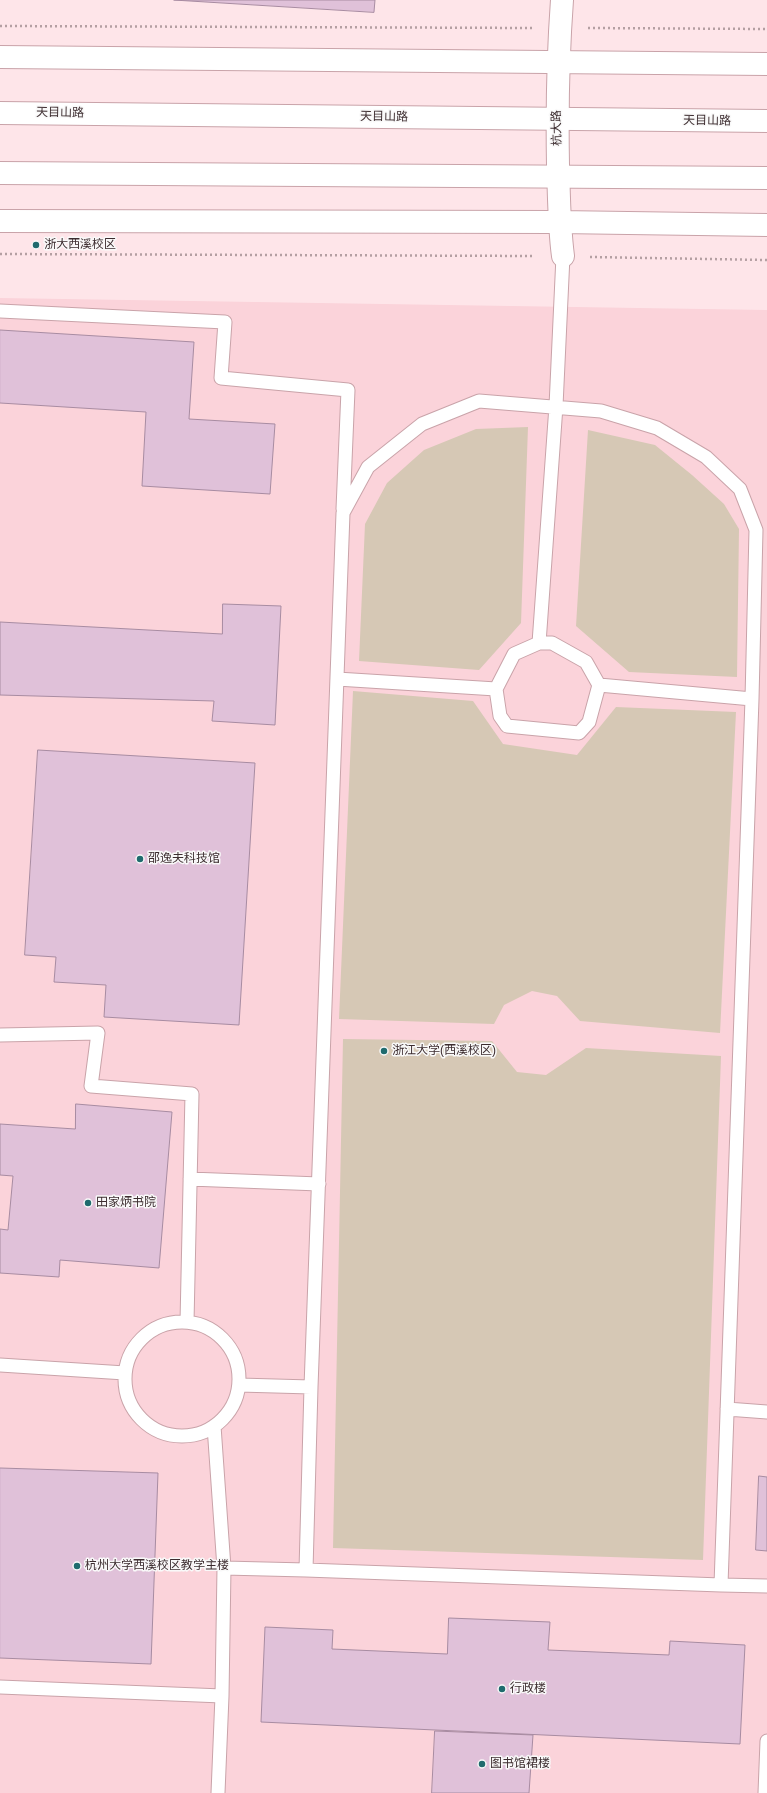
<!DOCTYPE html>
<html>
<head>
<meta charset="utf-8">
<style>
  body { margin:0 }
  canvas { display:block; background:#fee5e9 }
</style>
</head>
<body>
<canvas width="767" height="1793"></canvas>
<script>
const ctx = document.querySelector('canvas').getContext('2d');
ctx.lineJoin = 'round';
function fillPath(path, color) { ctx.fillStyle = color; ctx.fill(path, 'evenodd'); }
function trace(path, color, width, dash) { ctx.strokeStyle = color; ctx.lineWidth = width; ctx.lineCap = dash ? 'butt' : 'round'; ctx.setLineDash(dash || []); ctx.stroke(path); }
function label(font, color, halo, rows, align = 'center') {
  ctx.font = font + ' Arial,"Noto Sans SC",sans-serif'; ctx.lineWidth = 3; ctx.setLineDash([]); ctx.textBaseline = 'middle'; ctx.strokeStyle = halo; ctx.fillStyle = color; for (const [text, x, y, turn = 0] of rows) {
    ctx.save(); ctx.translate(x, y); ctx.rotate((+turn || 0) * Math.PI / 180); ctx.textAlign = isNaN(turn) ? turn : align; if (halo) ctx.strokeText(text, 0, 0); ctx.fillText(text, 0, 0); ctx.restore();
  }
}
fillPath(new Path2D(`
  M 0,298 L 767,310 L 767,1793 L 0,1793 Z`), '#fbd3da');
fillPath(new Path2D(`
  M 528,427 L 521,623 L 479,670 L 359,661 L 365,524 L 387,483 L 424,450 L 476,429 Z
  M 588,430 L 655,445 L 692,475 L 724,504 L 739,529 L 737,677 L 629,672 L 576,626 Z
  M 353,691 L 473,701 L 503,744 L 577,755 L 616,707 L 736,712 L 720,1033 L 580,1021 L 557,996 L 532,991 L 504,1005 L 494,1024 L 339,1019 Z
  M 343,1039 L 492,1041 L 517,1072 L 546,1075 L 586,1048 L 721,1056 L 703,1560 L 333,1548 Z`), '#d6c8b5');
const building = new Path2D(`
  M 174,0 L 375,0 L 374,12 Z
  M 0,330 L 194,342 L 189,419 L 275,424 L 270,494 L 142,486 L 146,412 L 0,403 Z
  M 223,604 L 281,606 L 275,725 L 212,721 L 214,701 L 0,695 L 0,622 L 222,634 Z
  M 38,750 L 255,763 L 239,1025 L 104,1017 L 106,985 L 54,982 L 56,957 L 25,955 Z
  M 76,1104 L 172,1112 L 159,1268 L 60,1260 L 59,1277 L 0,1273 L 0,1229 L 8,1230 L 13,1176 L 0,1175 L 0,1124 L 75,1129 Z
  M 0,1468 L 158,1473 L 151,1664 L 0,1658 Z
  M 759,1476 L 767,1477 L 767,1551 L 756,1550 Z
  M 449,1618 L 550,1622 L 548,1650 L 669,1655 L 670,1641 L 745,1645 L 740,1744 L 261,1722 L 265,1627 L 333,1630 L 332,1649 L 447,1654 Z
  M 435,1731 L 533,1735 L 529,1793 L 432,1793 Z`);
fillPath(building, '#e0c1d9');
trace(building, '#a88ca2', 1);
const service = new Path2D(`
  M 0,311 L 225,322 L 221,378 L 348,390 L 343,509
  M 479,401 L 601,411 L 657,428 L 706,457 L 740,489 L 756,530 L 752,699 L 721,1585 L 306,1570 L 311,1387 L 343,513 L 368,467 L 422,424 Z
  M 539,643 L 556,406 L 563,256
  M 539,643 L 552,643 L 586,662 L 599,685 L 589,722 L 579,733 L 507,726 L 500,716 L 496,689 L 514,654 Z
  M 337,679 L 496,689
  M 599,685 L 752,699
  M 0,1035 L 98,1033 L 91,1086 L 192,1094 L 187,1322
  M 190,1179 L 319,1184
  M125 1379a57 57 0 1 1 114 0a57 57 0 1 1-114 0Z
  M 0,1365 L 125,1373
  M 239,1385 L 311,1387
  M 727,1409 L 767,1412
  M 214,1426 L 224,1568 L 222,1696 L 218,1793
  M 224,1568 L 306,1570
  M 721,1585 L 767,1586
  M 0,1687 L 222,1696
  M 765,1793 L 767,1741`);
const secondary = new Path2D(`
  M 562,0 C 558,55 557,110 558,165 C 559,196 559,226 563,256
  M 0,57 L 767,64
  M 0,221 L 559,222 L 767,225`);
const primary = new Path2D(`
  M 0,113 L 767,121
  M 0,173 L 767,178`);
trace(service, '#c9a3a9', 15);
trace(secondary, '#c9a3a9', 24);
trace(primary, '#c9a3a9', 24);
trace(new Path2D(`
  M 0,26 L 533,28
  M 588,28 L 767,29
  M 0,254 L 535,256
  M 590,257 L 767,260`), '#b49fa2', 2.5, [2, 3]);
trace(service, '#fff', 13);
trace(secondary, '#fff', 22);
trace(primary, '#fff', 22);
for (const [x, y, r, color] of [
  [36,245,4,"#1f6b6e"],
  [140,859,4,"#1f6b6e"],
  [384,1051,4,"#1f6b6e"],
  [88,1203,4,"#1f6b6e"],
  [77,1566,4,"#1f6b6e"],
  [502,1689,4,"#1f6b6e"],
  [482,1764,4,"#1f6b6e"]
]) { const dot = new Path2D(); dot.arc(x, y, r, 0, 2 * Math.PI); ctx.fillStyle = color; ctx.fill(dot); trace(dot, '#f9f9f9', 1.5); }
label('12px', '#3c2c2f', '#f9f9f9', [
  ["天目山路",60,113,1],
  ["天目山路",384,117,1],
  ["天目山路",707,121,1],
  ["杭大路",557,128,-91]
]);
label('12px', '#3c2c2f', '#f9f9f9', [
  ["浙大西溪校区",44,245],
  ["邵逸夫科技馆",148,859],
  ["浙江大学(西溪校区)",392,1051],
  ["田家炳书院",96,1203],
  ["杭州大学西溪校区教学主楼",85,1566],
  ["行政楼",510,1689],
  ["图书馆裙楼",490,1764]
], 'left');
</script>
</body>
</html>
